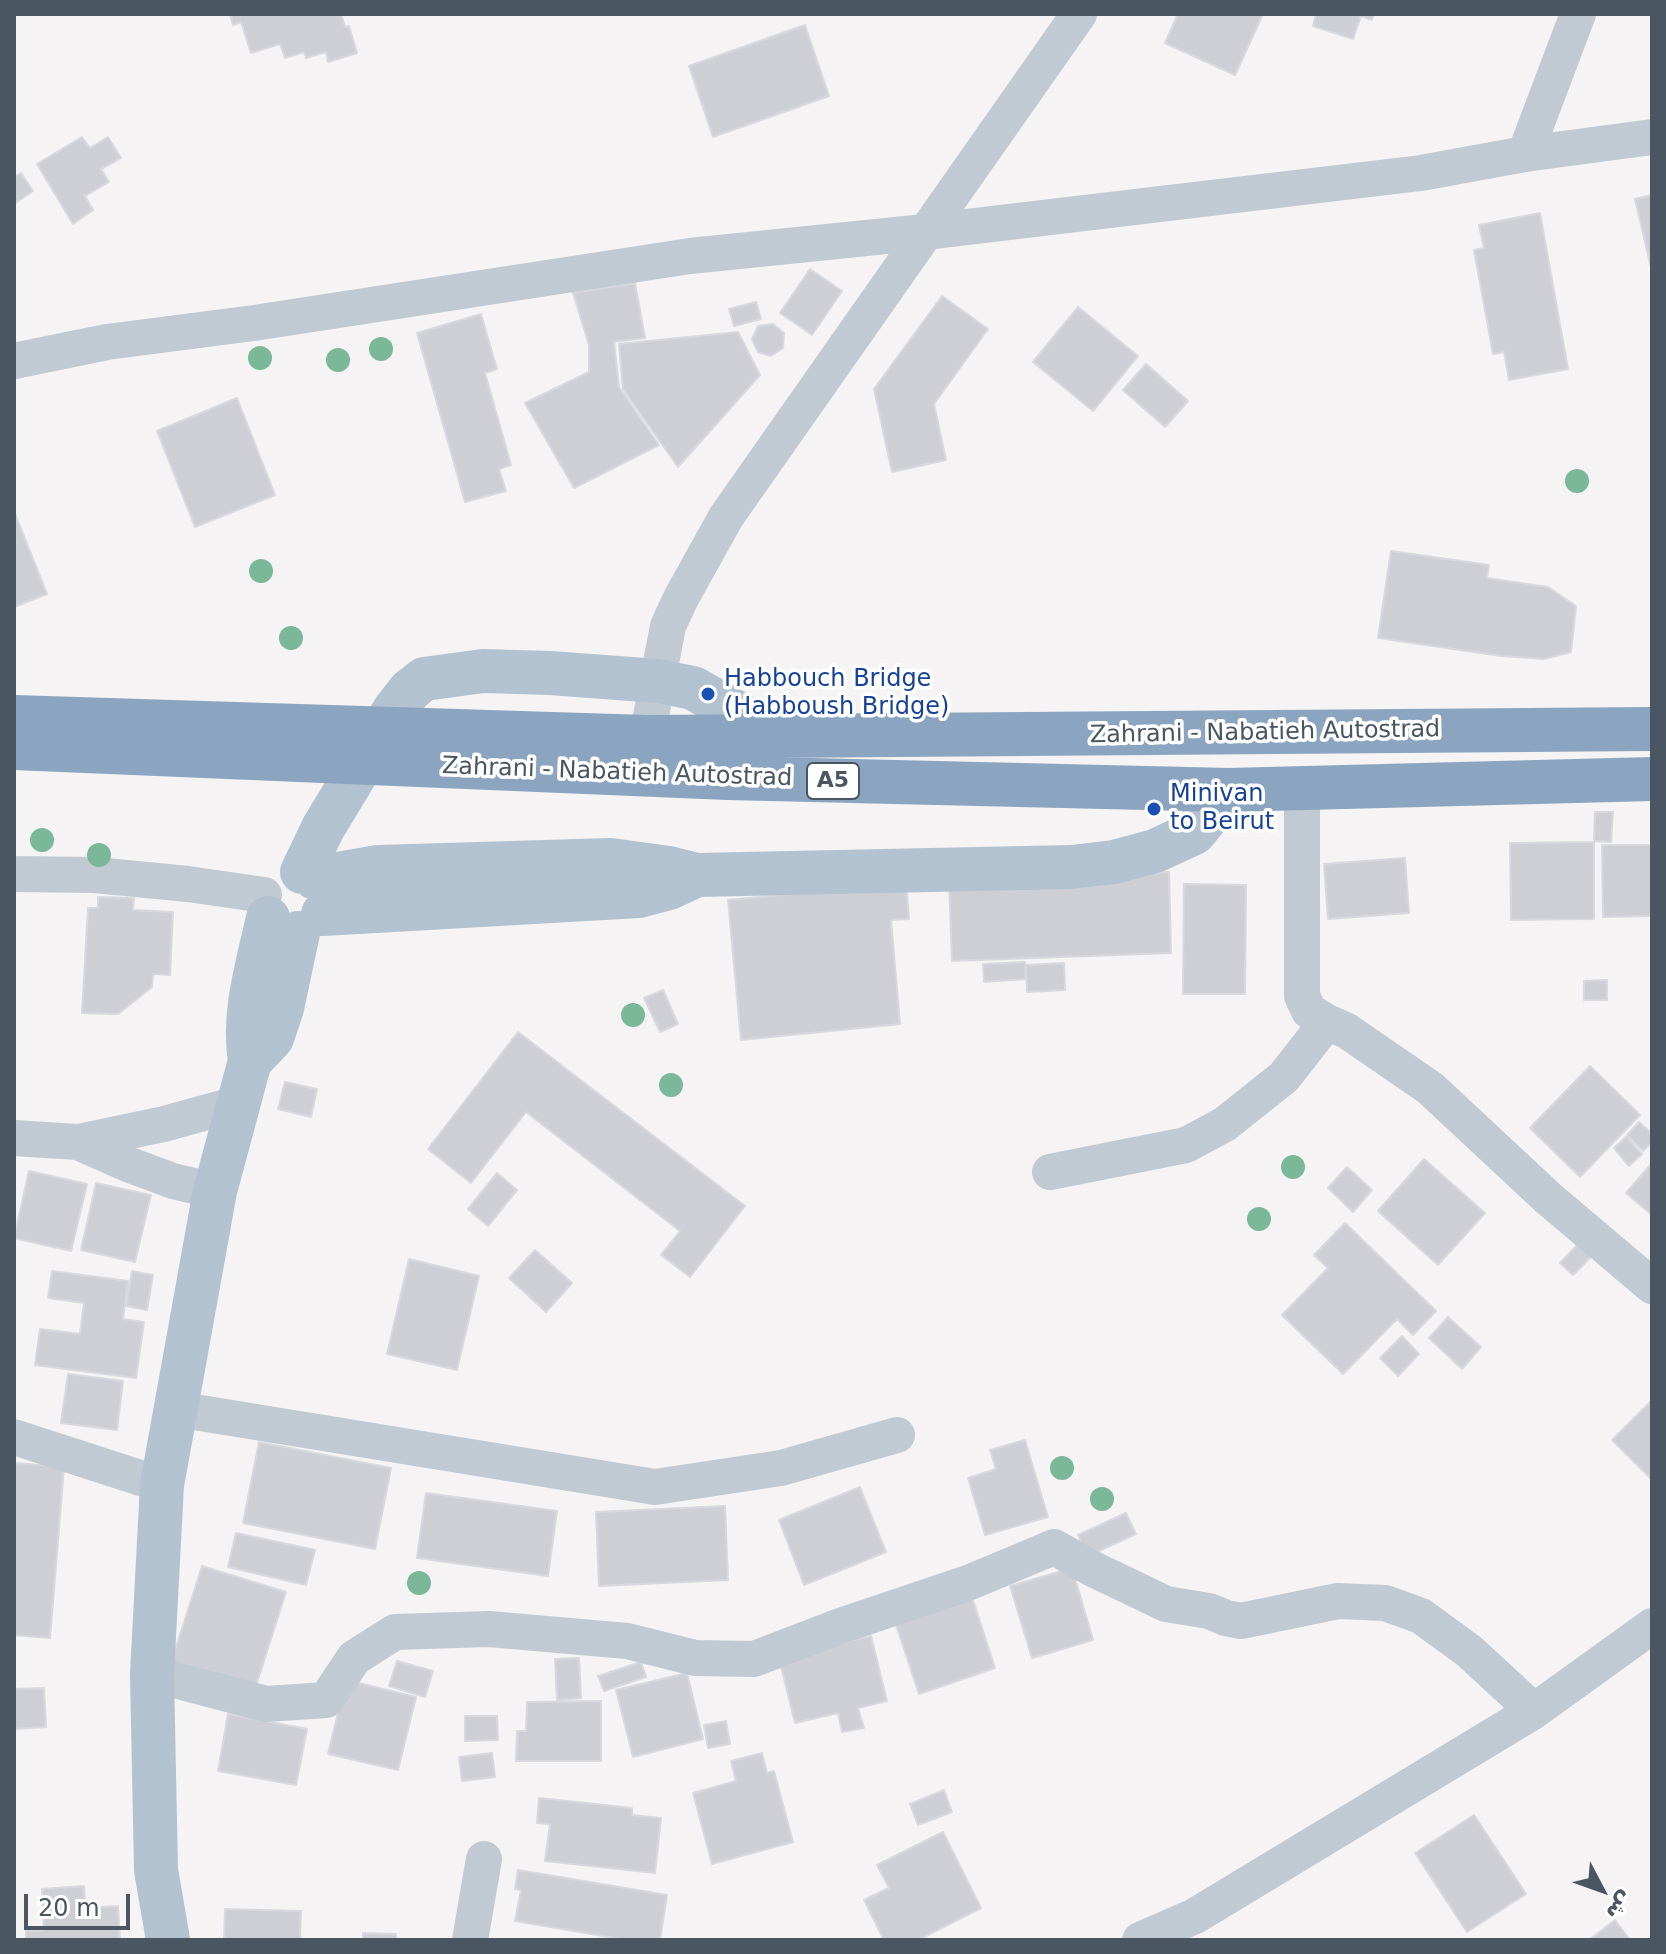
<!DOCTYPE html>
<html>
<head>
<meta charset="utf-8">
<style>
  body { margin:0 }
  #map { position:relative; width:1666px; height:1954px; overflow:hidden; background:#f5f3f3; font-family:"DejaVu Sans",Cairo,sans-serif }
  canvas { display:block }
  .frame { position:absolute; inset:0; border:16px solid #4a5661; pointer-events:none }
  .north { position:absolute; left:1562px; top:1850px; width:80px; height:80px; -webkit-text-stroke:6px #fff; paint-order:stroke; rotate:131deg; font-size:22px; font-weight:700; line-height:32px; text-align:center; color:#4a5661 }
  .north::after { content:''; display:block; margin:auto; width:28px; height:36px; background:#4a5661; clip-path:polygon(50% 0,100% 100%,50% 72%,0 100%) }
  .scale { position:absolute; left:24px; top:1894px; width:106px; height:36px; box-sizing:border-box; border:4px solid #4a5661; border-top:0; padding-left:10px; font-size:24px; line-height:28px; white-space:nowrap; color:#4a5661; -webkit-text-stroke:6px #fff; paint-order:stroke }
</style>
</head>
<body>
<div id="map">
<canvas width="1666" height="1954"></canvas>
<div class="frame"></div>
<div class="north">ش</div>
<div class="scale">20 m</div>
</div>
<script>
const ctx = document.querySelector('canvas').getContext('2d');
ctx.lineJoin = 'round';
function fillPath(path, color) { ctx.fillStyle = color; ctx.fill(path, 'evenodd'); }
function trace(path, color, width, dash) { ctx.strokeStyle = color; ctx.lineWidth = width; ctx.lineCap = dash ? 'butt' : 'round'; ctx.setLineDash(dash || []); ctx.stroke(path); }
function label(font, color, halo, rows, align = 'center') {
  ctx.font = font + ' "DejaVu Sans",sans-serif'; ctx.lineWidth = 7; ctx.setLineDash([]); ctx.textBaseline = 'middle'; ctx.strokeStyle = halo; ctx.fillStyle = color; for (const [text, x, y, turn = 0] of rows) {
    ctx.save(); ctx.translate(x, y); ctx.rotate((+turn || 0) * Math.PI / 180); ctx.textAlign = isNaN(turn) ? turn : align; if (halo) ctx.strokeText(text, 0, 0); ctx.fillText(text, 0, 0); ctx.restore();
  }
}
const building = new Path2D(`
  M 230,14 L 341,14 L 345,27 L 349,26 L 357,53 L 328,62 L 326,52 L 306,58 L 304,52 L 285,58 L 280,44 L 251,53 L 241,22 L 233,25 Z
  M 1178,14 L 1263,14 L 1235,75 L 1165,43 Z
  M 1316,14 L 1374,14 L 1372,20 L 1361,16 L 1353,39 L 1313,26 Z
  M 805,25 L 829,96 L 713,137 L 689,66 Z
  M 82,137 L 90,148 L 108,137 L 121,158 L 101,169 L 109,182 L 85,196 L 93,210 L 73,224 L 37,164 Z
  M 21,173 L 33,191 L 14,204 L 14,177 Z
  M 1652,195 L 1652,272 L 1635,199 Z
  M 1540,213 L 1568,369 L 1509,380 L 1504,352 L 1493,354 L 1474,250 L 1484,248 L 1479,225 Z
  M 810,269 L 842,291 L 812,335 L 780,313 Z
  M 635,283 L 645,338 L 614,342 L 619,387 L 659,445 L 574,488 L 525,403 L 589,372 L 589,345 L 573,293 Z
  M 942,296 L 988,329 L 934,404 L 946,460 L 892,472 L 874,389 Z
  M 756,302 L 761,319 L 734,326 L 729,309 Z
  M 1078,307 L 1138,356 L 1093,411 L 1033,362 Z
  M 481,314 L 497,369 L 485,373 L 511,465 L 499,469 L 506,491 L 465,502 L 417,333 Z
  M 773,324 L 784,333 L 783,348 L 771,356 L 758,352 L 752,339 L 758,326 Z
  M 738,332 L 760,375 L 678,467 L 623,389 L 619,344 Z
  M 1146,364 L 1188,401 L 1165,427 L 1123,390 Z
  M 237,398 L 275,495 L 195,527 L 157,431 Z
  M 14,511 L 47,594 L 14,607 Z
  M 1391,551 L 1489,565 L 1487,578 L 1548,587 L 1576,606 L 1571,652 L 1544,659 L 1501,656 L 1378,638 Z
  M 1595,812 L 1613,812 L 1611,842 L 1594,841 Z
  M 1594,842 L 1594,919 L 1511,920 L 1510,843 Z
  M 1602,845 L 1652,845 L 1652,916 L 1603,917 Z
  M 1405,858 L 1409,913 L 1328,919 L 1324,864 Z
  M 1169,872 L 1171,953 L 952,961 L 949,881 Z
  M 906,883 L 909,919 L 891,920 L 900,1024 L 741,1040 L 728,900 Z
  M 1184,884 L 1246,885 L 1245,994 L 1183,994 Z
  M 98,897 L 134,898 L 133,910 L 173,912 L 170,975 L 153,974 L 152,987 L 118,1014 L 82,1013 L 88,908 L 98,908 Z
  M 1025,962 L 1026,979 L 984,982 L 983,964 Z
  M 1064,963 L 1065,990 L 1027,992 L 1026,965 Z
  M 1607,980 L 1607,1000 L 1584,1000 L 1584,981 Z
  M 663,990 L 678,1024 L 660,1032 L 644,998 Z
  M 518,1032 L 745,1206 L 690,1277 L 661,1255 L 680,1231 L 526,1112 L 471,1183 L 428,1149 Z
  M 1590,1066 L 1640,1115 L 1580,1177 L 1530,1128 Z
  M 285,1082 L 317,1089 L 311,1117 L 278,1109 Z
  M 1639,1122 L 1652,1134 L 1652,1142 L 1643,1151 L 1627,1135 Z
  M 1626,1137 L 1642,1154 L 1629,1166 L 1614,1148 Z
  M 1424,1159 L 1485,1213 L 1438,1265 L 1378,1211 Z
  M 1652,1163 L 1652,1215 L 1626,1193 Z
  M 1347,1167 L 1372,1190 L 1353,1212 L 1328,1188 Z
  M 29,1171 L 87,1184 L 71,1251 L 14,1238 Z
  M 497,1173 L 517,1190 L 488,1226 L 468,1209 Z
  M 96,1183 L 151,1195 L 135,1262 L 81,1250 Z
  M 1345,1223 L 1436,1311 L 1413,1335 L 1397,1319 L 1343,1374 L 1282,1315 L 1328,1268 L 1314,1255 Z
  M 1578,1244 L 1591,1257 L 1573,1275 L 1560,1263 Z
  M 535,1250 L 572,1283 L 546,1312 L 509,1278 Z
  M 409,1259 L 479,1276 L 457,1370 L 387,1354 Z
  M 52,1271 L 128,1281 L 123,1319 L 144,1322 L 136,1378 L 35,1365 L 40,1329 L 80,1334 L 84,1303 L 48,1298 Z
  M 132,1271 L 153,1275 L 147,1310 L 126,1306 Z
  M 1448,1317 L 1481,1347 L 1462,1369 L 1429,1338 Z
  M 1402,1336 L 1419,1354 L 1398,1376 L 1380,1358 Z
  M 68,1374 L 123,1381 L 117,1430 L 61,1423 Z
  M 1652,1400 L 1652,1480 L 1612,1440 Z
  M 1025,1440 L 1048,1517 L 985,1535 L 968,1478 L 996,1469 L 990,1450 Z
  M 259,1442 L 391,1468 L 375,1549 L 243,1523 Z
  M 14,1463 L 64,1467 L 50,1638 L 14,1635 Z
  M 860,1487 L 886,1552 L 804,1585 L 779,1520 Z
  M 426,1493 L 557,1511 L 548,1576 L 417,1558 Z
  M 725,1506 L 728,1580 L 599,1586 L 596,1512 Z
  M 1126,1513 L 1136,1534 L 1088,1556 L 1078,1535 Z
  M 236,1533 L 315,1550 L 306,1585 L 228,1567 Z
  M 202,1566 L 286,1592 L 255,1689 L 171,1663 Z
  M 1072,1568 L 1093,1640 L 1032,1658 L 1010,1586 Z
  M 972,1597 L 995,1668 L 919,1694 L 895,1622 Z
  M 871,1636 L 887,1701 L 858,1708 L 864,1728 L 842,1732 L 838,1713 L 795,1723 L 779,1658 Z
  M 579,1658 L 581,1698 L 557,1700 L 555,1659 Z
  M 397,1661 L 433,1671 L 425,1697 L 389,1686 Z
  M 641,1662 L 646,1677 L 604,1691 L 598,1676 Z
  M 687,1673 L 703,1739 L 633,1757 L 616,1690 Z
  M 346,1680 L 416,1697 L 398,1770 L 328,1754 Z
  M 44,1688 L 46,1727 L 14,1729 L 14,1689 Z
  M 601,1701 L 601,1761 L 516,1761 L 517,1731 L 526,1731 L 527,1702 Z
  M 228,1714 L 307,1729 L 296,1785 L 218,1771 Z
  M 465,1716 L 497,1716 L 498,1740 L 465,1741 Z
  M 726,1721 L 730,1744 L 708,1748 L 704,1725 Z
  M 492,1753 L 495,1777 L 462,1781 L 459,1757 Z
  M 762,1753 L 767,1773 L 774,1771 L 793,1842 L 712,1864 L 693,1793 L 736,1781 L 731,1761 Z
  M 944,1790 L 952,1812 L 918,1825 L 910,1804 Z
  M 539,1798 L 632,1808 L 632,1815 L 661,1818 L 655,1873 L 545,1861 L 550,1824 L 537,1823 Z
  M 1474,1815 L 1526,1894 L 1467,1932 L 1415,1853 Z
  M 943,1832 L 981,1908 L 918,1940 L 884,1940 L 864,1900 L 889,1888 L 877,1865 Z
  M 518,1870 L 667,1895 L 660,1940 L 627,1940 L 515,1921 L 521,1890 L 515,1889 Z
  M 84,1886 L 85,1908 L 118,1906 L 120,1940 L 26,1940 L 26,1931 L 44,1930 L 42,1889 Z
  M 225,1909 L 301,1911 L 300,1940 L 308,1940 L 224,1940 Z
  M 1615,1920 L 1630,1940 L 1589,1940 Z
  M 363,1933 L 396,1934 L 396,1940 L 363,1940 Z`);
fillPath(building, '#cdcfd5');
trace(building, '#d7d9de', 2);
trace(new Path2D(`
  M 1525,154 L 1578,14
  M 14,361 L 107,342 L 254,323 L 690,256 L 925,232 L 1421,173 L 1525,154 L 1652,137
  M 647,737 L 668,626 L 681,598 L 726,517 L 1079,14
  M 1302,788 L 1302,996 L 1309,1011 L 1327,1022 L 1347,1031 L 1430,1088 L 1548,1198 L 1652,1286
  M 14,874 L 95,875 L 188,884 L 264,895
  M 14,1138 L 78,1142 L 164,1124 L 240,1103
  M 78,1142 L 130,1165 L 173,1181 L 215,1191
  M 1050,1172 L 1186,1145 L 1225,1124 L 1284,1077 L 1327,1022
  M 176,1409 L 655,1487 L 781,1468 L 897,1435
  M 14,1437 L 162,1485
  M 152,1674 L 266,1704 L 326,1700 L 354,1658 L 395,1632 L 489,1629 L 627,1641 L 695,1658 L 754,1659 L 840,1626 L 968,1583 L 1054,1547 L 1093,1569 L 1166,1604 L 1209,1611 L 1226,1618 L 1241,1621 L 1338,1601 L 1385,1603 L 1421,1616 L 1469,1651 L 1534,1711
  M 470,1940 L 484,1859
  M 1140,1940 L 1195,1916 L 1534,1711 L 1652,1626`), '#c1cad2', 36);
trace(new Path2D(`
  M 302,872 L 323,828 L 395,709 L 410,690 L 424,679 L 483,671 L 550,673 L 658,681 L 693,688 L 780,737
  M 315,878 L 378,867 L 611,860 L 669,868 L 697,875 L 1071,867 L 1114,862 L 1155,851 L 1194,833 L 1229,790
  M 323,914 L 639,896 L 669,888 L 697,875
  M 252,1059 L 272,1038 L 282,1008 L 298,933
  M 168,1940 L 156,1870 L 152,1674 L 162,1485 L 215,1191 L 250,1061 C 242,1014 258,964 268,918`), '#b3c2d1', 44);
trace(new Path2D(`
  M 14,717 L 647,737 L 1652,729
  M 14,748 L 728,778 L 1229,790 L 1652,779`), '#8ba5c1', 44);
ctx.fillStyle = '#7bb799';
for (const [x, y] of [
  [381,349],
  [260,358],
  [338,360],
  [1577,481],
  [261,571],
  [291,638],
  [42,840],
  [99,855],
  [633,1015],
  [671,1085],
  [1293,1167],
  [1259,1219],
  [1062,1468],
  [1102,1499],
  [419,1583]
]) { ctx.beginPath(); ctx.arc(x, y, 12, 0, 2 * Math.PI); ctx.fill(); }
for (const [x, y, r, color] of [
  [708,694,8,"#1a4fb4"],
  [1154,809,8,"#1a4fb4"]
]) { const dot = new Path2D(); dot.arc(x, y, r, 0, 2 * Math.PI); ctx.fillStyle = color; ctx.fill(dot); trace(dot, '#fff', 3); }
for (const [x, y, w] of [
  [833,781,52]
]) { const box = new Path2D(); box.roundRect(x - w / 2, y - 18, w, 36, 6); ctx.fillStyle = '#fff'; ctx.fill(box); trace(box, '#4a5661', 2); }
label('bold 22px', '#4a5661', null, [
  ["A5",833,781]
]);
label('24px', '#164399', '#fff', [
  ["Habbouch Bridge",724,680],
  ["(Habboush Bridge)",724,708],
  ["Minivan",1170,795],
  ["to Beirut",1170,823]
], 'left');
label('24px', '#4a5661', '#fff', [
  ["Zahrani - Nabatieh Autostrad",1265,733,-1],
  ["Zahrani - Nabatieh Autostrad",617,773,2]
]);
</script>
</body>
</html>
